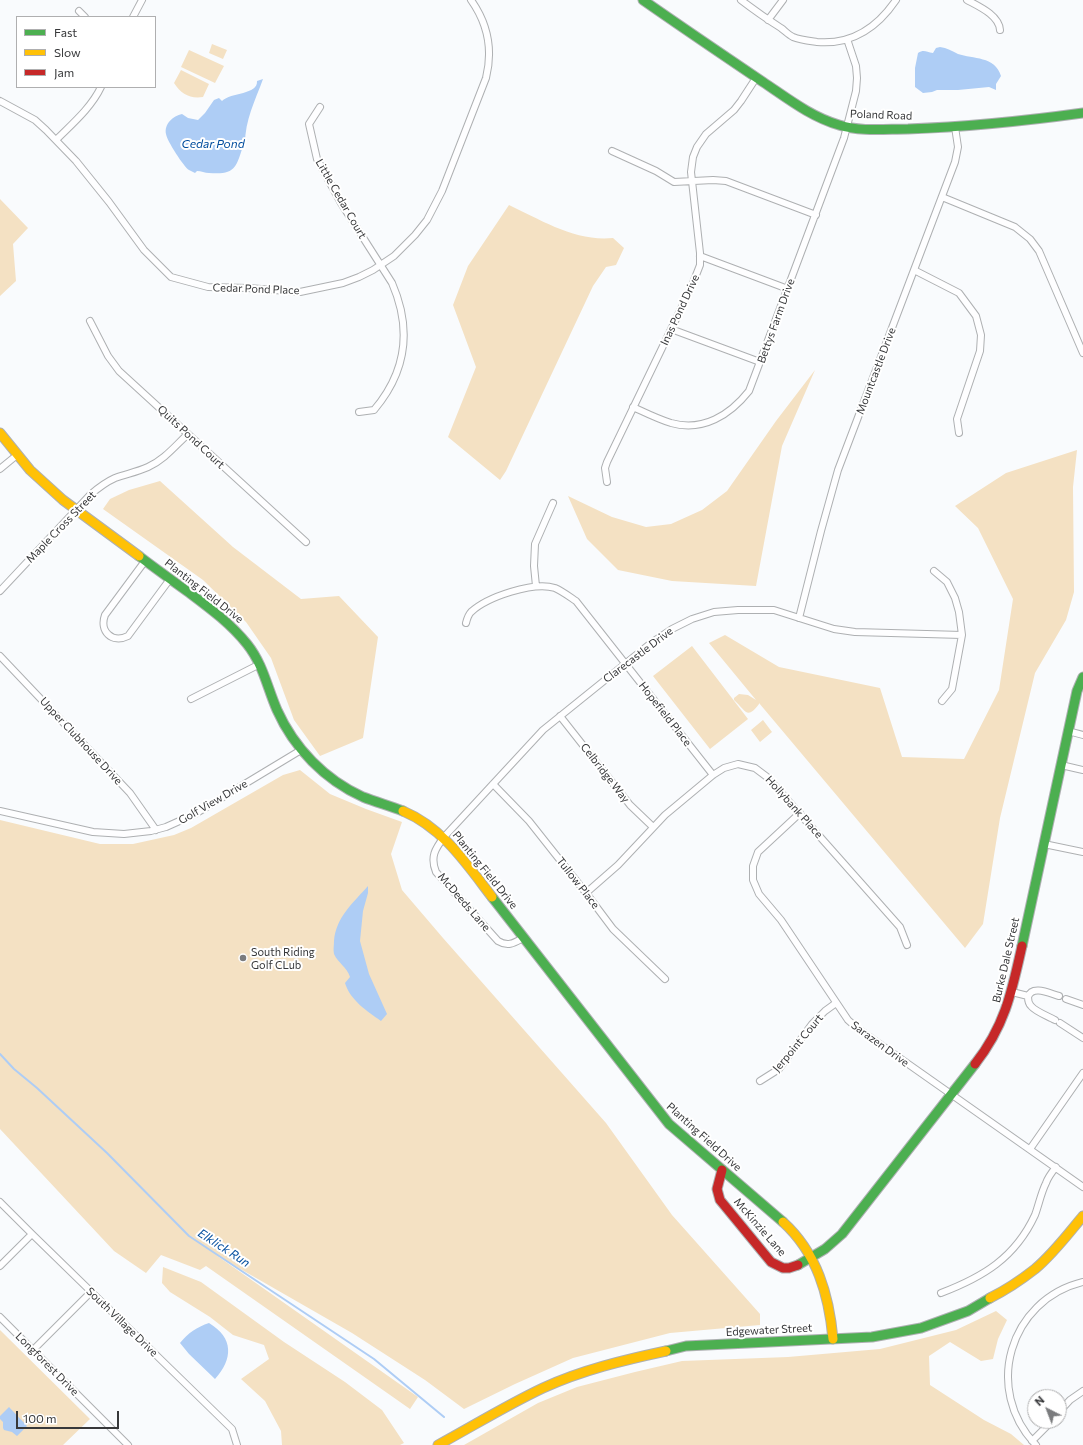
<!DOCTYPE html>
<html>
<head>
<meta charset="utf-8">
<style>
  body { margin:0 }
  #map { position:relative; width:1083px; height:1445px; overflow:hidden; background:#f9fbfd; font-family:Commissioner,sans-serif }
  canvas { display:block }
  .legend { position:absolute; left:16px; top:16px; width:140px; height:72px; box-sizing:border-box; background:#fff; border:1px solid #afafb0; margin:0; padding:5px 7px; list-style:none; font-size:12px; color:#37383a }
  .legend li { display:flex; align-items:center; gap:8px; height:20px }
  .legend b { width:20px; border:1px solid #afafb0 }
  .north { position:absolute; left:1027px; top:1389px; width:40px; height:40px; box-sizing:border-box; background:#fff; border:1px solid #afafb0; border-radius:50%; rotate:318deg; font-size:11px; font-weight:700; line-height:16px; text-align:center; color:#37383a }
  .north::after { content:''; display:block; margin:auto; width:14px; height:18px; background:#7b7c7e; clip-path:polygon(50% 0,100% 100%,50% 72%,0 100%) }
  .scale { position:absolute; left:16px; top:1411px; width:103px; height:18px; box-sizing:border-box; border:2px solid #37383a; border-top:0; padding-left:5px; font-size:12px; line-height:14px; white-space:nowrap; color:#37383a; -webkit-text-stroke:3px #fff; paint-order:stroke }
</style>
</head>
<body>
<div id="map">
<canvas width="1083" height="1445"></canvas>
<ul class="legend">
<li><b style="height:5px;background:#4caf50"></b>Fast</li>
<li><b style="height:5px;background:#ffc107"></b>Slow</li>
<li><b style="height:5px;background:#c62828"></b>Jam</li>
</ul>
<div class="north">N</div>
<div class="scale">100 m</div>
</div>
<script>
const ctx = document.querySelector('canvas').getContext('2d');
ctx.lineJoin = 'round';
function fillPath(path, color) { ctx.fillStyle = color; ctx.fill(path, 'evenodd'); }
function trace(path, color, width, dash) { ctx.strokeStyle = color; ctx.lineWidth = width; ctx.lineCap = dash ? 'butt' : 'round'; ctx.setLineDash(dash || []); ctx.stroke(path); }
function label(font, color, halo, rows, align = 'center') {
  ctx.font = font + ' Commissioner,sans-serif'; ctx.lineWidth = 4; ctx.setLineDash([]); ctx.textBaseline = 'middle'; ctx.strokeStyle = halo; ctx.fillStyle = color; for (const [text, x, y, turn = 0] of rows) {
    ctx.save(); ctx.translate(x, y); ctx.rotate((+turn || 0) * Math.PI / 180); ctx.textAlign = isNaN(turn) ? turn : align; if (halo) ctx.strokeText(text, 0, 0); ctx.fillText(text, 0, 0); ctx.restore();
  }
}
fillPath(new Path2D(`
  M 212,44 L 227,50 L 223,59 L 209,53 Z
  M 189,50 L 224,66 L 215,83 L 181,67 Z
  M 181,70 L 209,84 L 203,97 C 190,99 181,94 174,83 Z
  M 0,199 L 28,228 L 13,244 L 16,281 L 0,296 Z
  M 509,205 C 541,220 576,242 613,238 L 624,248 L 616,265 L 606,267 L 593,286 L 506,471 L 500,480 L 448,437 L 476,367 L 453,305 L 468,266 Z
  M 815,370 L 782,446 L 756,586 L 672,581 L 618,570 L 587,539 L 568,496 L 612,517 L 646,527 L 671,524 L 702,510 L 727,491 L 776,421 Z
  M 1077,450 L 1073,487 L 1074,592 L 1066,620 L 1035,673 L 1000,818 L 983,924 L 965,948 L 759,703 L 759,704 C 747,720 746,711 734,700 L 734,698 L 739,694 L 748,695 L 756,700 L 709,643 L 725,635 L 779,667 L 880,688 L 902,757 L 964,759 L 999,690 L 1013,599 L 978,528 L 955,506 L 1006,473 Z
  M 160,481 L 233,547 L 301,599 L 339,596 L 378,637 L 363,738 L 320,756 L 294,720 L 271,658 L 246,622 L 203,580 L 103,509 L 110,499 L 129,490 Z
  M 692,646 L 748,719 L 710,749 L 653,676 Z
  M 763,720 L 772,732 L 760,742 L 751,730 Z
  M 300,770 L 330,794 L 366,809 L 402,822 L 391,854 L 402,890 L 443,938 L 606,1123 L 672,1215 L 760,1314 L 760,1325 L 670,1333 L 573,1358 L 515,1384 L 464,1409 L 425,1380 L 352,1333 L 216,1255 L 418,1397 L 410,1409 L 206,1266 L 200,1270 L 161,1255 L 146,1273 L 114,1251 L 0,1129 L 0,820 L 100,844 L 133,844 L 174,835 L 191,828 L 283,775 Z
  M 163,1267 L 201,1282 L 284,1342 L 345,1382 L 382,1410 L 404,1443 L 400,1445 L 282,1445 L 281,1431 L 265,1401 L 241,1379 L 269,1359 L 264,1345 L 233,1335 L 210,1317 L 170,1292 L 162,1283 Z
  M 996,1311 L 1007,1320 L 998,1339 L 993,1359 L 981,1361 L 950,1342 L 929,1356 L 930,1385 L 984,1420 L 1011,1434 L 1024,1445 L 464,1445 L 538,1403 L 577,1387 L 635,1372 L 682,1361 L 788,1357 L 880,1349 L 956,1330 Z
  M 0,1330 L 90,1419 L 63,1445 L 0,1445 Z`), '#f4e1c3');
fillPath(new Path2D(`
  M 940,47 C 947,48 952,51 958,54 C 973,59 995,56 1001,76 L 996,84 L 996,90 L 989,87 L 958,90 L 937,90 L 932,92 L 923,93 L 915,87 L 915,68 L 918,53 C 924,49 926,52 933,53 L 936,48 Z
  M 263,79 C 255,101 245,120 245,144 L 243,146 C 236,168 235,175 209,173 C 205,173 201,171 197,171 L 195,173 C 193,172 191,171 189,170 C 184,167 167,141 166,134 C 164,124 173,116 182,114 L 188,118 L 198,120 L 205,113 L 214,100 L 219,98 L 222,101 C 231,92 258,95 257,81 Z
  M 368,886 L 368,893 L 363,911 L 360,941 L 369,974 L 387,1014 L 381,1021 C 367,1011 350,1000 345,983 L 350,977 C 347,967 338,963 334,954 C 333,950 334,945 334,941 C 336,917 353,903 368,886 Z
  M 209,1323 C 234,1338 233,1359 215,1379 L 189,1354 L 180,1343 C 188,1333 197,1327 209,1323 Z
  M 9,1407 L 27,1426 L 17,1436 L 12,1432 L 4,1430 L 3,1428 L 3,1422 L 0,1419 L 0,1416 Z`), '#aecdf5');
trace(new Path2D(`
  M 0,1054 L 14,1069 L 37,1088 L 107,1153 L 189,1236 L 374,1359 L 444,1417`), '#aecdf5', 2);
const street = new Path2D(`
  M 741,0 C 754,10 767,19 781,28 C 785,31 789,35 793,37 C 800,40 810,41 817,42 C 852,45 877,28 896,0
  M 967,0 C 978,6 999,15 1000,30
  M 79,11 L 85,17
  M 133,17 L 142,0
  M 768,20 L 783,0
  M 0,101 L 35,120 L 46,130 L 76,161 L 109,202 L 144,250 L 171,277 L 208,287 L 248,288 L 300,292 L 343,283 L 359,277 L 373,270 L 394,256 L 415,235 L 427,220 L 442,191 L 486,78 C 493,50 488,24 471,0
  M 320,107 L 309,124 L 317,159 L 341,203 L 392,283 C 412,329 407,371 374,410 L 359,412
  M 56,140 C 72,124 91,108 101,87
  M 612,151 L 656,171 L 674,182 L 713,180 L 726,181 L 816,215
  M 942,197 L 1015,227 L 1030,239 L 1039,251 L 1083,353
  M 700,256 L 788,289
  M 914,270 L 959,293 L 976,316 L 981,335 L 980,351 L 957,419 L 959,433
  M 90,321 L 108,356 L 119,371 L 306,542
  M 671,329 L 760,362
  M 633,407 C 646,413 658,419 671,423 C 703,432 730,415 749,391 L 844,138 L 856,91 L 857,78 L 856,66 L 847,39
  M 0,469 L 17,455
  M 607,482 L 605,468 L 607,462 L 691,288 L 700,265 L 700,253 L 691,172 L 693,157 L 697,147 L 706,134 L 734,110 L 741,101 L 756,78
  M 145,561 L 105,615 C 99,631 112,644 128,636 L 170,579
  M 934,571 L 947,582 L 955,598 L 959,612 L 962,635 L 952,689 L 942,701
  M 536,586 L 534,566 L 535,544 L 553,503
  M 0,591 L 90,495 C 98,488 106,482 115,478 C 126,474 137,472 148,467 C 164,460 175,446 188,434
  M 799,618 L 821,531 L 838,470 L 955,162 L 958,147 L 955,127
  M 466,623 C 467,619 469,614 471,612 C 487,597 534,581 555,588 C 562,591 570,597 576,601 L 713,775
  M 0,656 L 130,793 L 156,830
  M 191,699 L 260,664
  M 560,716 L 630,805 L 653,827
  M 1068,731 L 1083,735
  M 1061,765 L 1083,770
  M 493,784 L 529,821 L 586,893 L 613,929 L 665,979
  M 0,811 L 93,832 L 124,834 L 151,831 L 166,827 L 195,814 L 301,750
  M 800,813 L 758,852 L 753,866 L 753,880 L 759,894 L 781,920 L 848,1020 L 857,1028 L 1083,1187
  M 1044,844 L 1083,852
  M 586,893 L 618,865 L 665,815 L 713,775 L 724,768 L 738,764 L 755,768 L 767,777 L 900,927 L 907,945
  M 523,938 C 514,943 508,947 498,941 L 436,872 C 430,857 435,849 444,837 L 543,730 L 651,643 L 672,629 L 692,619 L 714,612 L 738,610 L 774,610 L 834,629 L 855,632 L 962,635
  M 1012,992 L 1028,996
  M 1066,999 L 1083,1005
  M 1055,1020 C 1048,1016 1036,1012 1031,1006 C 1029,1004 1028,1000 1028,997 C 1032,984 1051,994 1059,996
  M 1060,1023 L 1083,1038
  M 760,1081 L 779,1069 L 812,1024 L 825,1011 L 836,1003
  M 1030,1149 L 1083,1073
  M 0,1202 L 32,1234 L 232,1429 L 237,1445
  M 0,1266 L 32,1234
  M 941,1293 C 983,1277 1015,1258 1035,1215 C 1039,1204 1041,1193 1046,1183 C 1048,1177 1052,1172 1056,1167
  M 0,1317 L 128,1445
  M 33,1350 L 91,1292
  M 1059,1412 L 1070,1400 L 1083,1391
  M 1032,1441 L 1052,1421
  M 1036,1445 C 983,1390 1009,1300 1083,1282`);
const fast = new Path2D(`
  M 643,0 C 683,28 723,55 763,82 C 787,98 811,117 839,125 C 861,132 885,129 908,129 C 967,127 1025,121 1083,113
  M 139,556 C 156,569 173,581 191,594 C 211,609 231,624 247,644 C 263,664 267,687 277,710 C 294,748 325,780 363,797 C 376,802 390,806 403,811
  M 492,897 L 669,1124 L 783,1222
  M 1022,946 L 1077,691 L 1083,677
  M 798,1265 L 825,1249 L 842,1234 L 975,1064
  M 666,1351 L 686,1346 L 872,1337 L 921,1328 L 968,1311 L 990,1298`);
const slow = new Path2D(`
  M 0,433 L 30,470 L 63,500 L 139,556
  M 403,811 C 443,828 466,863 492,897
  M 783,1222 C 817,1253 829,1295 833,1339
  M 990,1298 C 1006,1290 1021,1280 1035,1269 C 1053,1254 1068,1234 1083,1216
  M 438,1445 C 473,1426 507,1405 543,1388 C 582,1370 624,1360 666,1351`);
const jam = new Path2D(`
  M 975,1064 C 1005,1026 1012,991 1022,946
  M 722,1170 L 717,1189 L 720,1200 L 771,1262 L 783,1268 L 789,1268 L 798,1265`);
trace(street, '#aeb0b2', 8);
trace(fast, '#aeb0b2', 11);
trace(slow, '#aeb0b2', 11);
trace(jam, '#aeb0b2', 11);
trace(street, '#fefeff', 6);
trace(fast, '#4caf50', 9);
trace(slow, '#ffc107', 9);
trace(jam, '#c62828', 9);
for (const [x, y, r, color] of [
  [243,958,4,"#7b7c7e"]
]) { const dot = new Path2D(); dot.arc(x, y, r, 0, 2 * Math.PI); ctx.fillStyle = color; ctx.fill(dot); trace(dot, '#fff', 1.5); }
label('11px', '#37383a', '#fff', [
  ["Poland Road",881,115,2],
  ["Little Cedar Court",341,199,60],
  ["Cedar Pond Place",256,289,2],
  ["Inas Pond Drive",680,310,-65],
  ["Bettys Farm Drive",776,321,-70],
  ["Mountcastle Drive",876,371,-69],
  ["Quits Pond Court",191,437,43],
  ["Maple Cross Street",61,527,-46],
  ["Planting Field Drive",204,591,38],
  ["Clarecastle Drive",638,655,-37],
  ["Hopefield Place",665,714,52],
  ["Upper Clubhouse Drive",81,741,47],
  ["Celbridge Way",605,773,52],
  ["Golf View Drive",213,802,-30],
  ["Hollybank Place",794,807,48],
  ["Planting Field Drive",485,870,51],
  ["Tullow Place",578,883,52],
  ["McDeeds Lane",464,902,49],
  ["Burke Dale Street",1006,960,-77],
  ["Jerpoint Court",798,1043,-50],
  ["Sarazen Drive",880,1044,36],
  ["Planting Field Drive",704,1137,42],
  ["McKinzie Lane",760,1227,49],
  ["South Village Drive",122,1322,44],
  ["Edgewater Street",769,1330,-3],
  ["Longforest Drive",47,1364,45]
]);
label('11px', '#37383a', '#fff', [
  ["South Riding",251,952],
  ["Golf CLub",251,965]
], 'left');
label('italic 12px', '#004c9d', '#fff', [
  ["Cedar Pond",213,144],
  ["Elklick Run",224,1248,33]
]);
</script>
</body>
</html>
